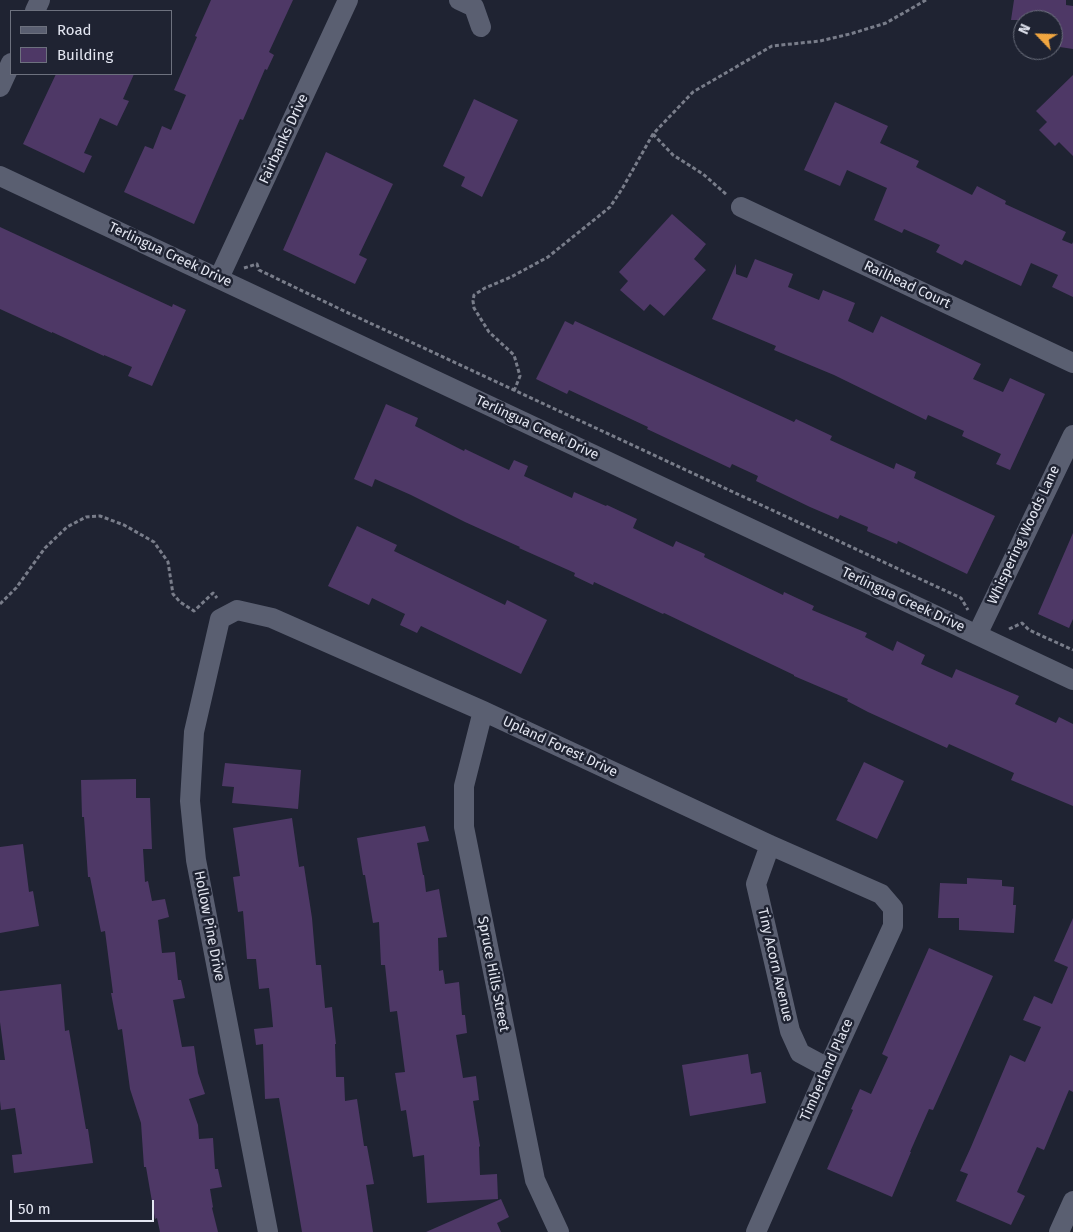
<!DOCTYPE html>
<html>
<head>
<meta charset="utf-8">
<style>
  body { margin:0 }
  #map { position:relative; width:1073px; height:1232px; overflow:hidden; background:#1f2332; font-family:"Fira Sans",sans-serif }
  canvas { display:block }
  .legend { position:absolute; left:10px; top:10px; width:162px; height:65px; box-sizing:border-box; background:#1f2332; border:1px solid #6d717e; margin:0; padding:6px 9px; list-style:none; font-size:15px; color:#e3e6f1 }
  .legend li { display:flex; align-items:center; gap:10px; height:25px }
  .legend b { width:25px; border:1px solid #6d717e }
  .north { position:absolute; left:1013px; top:10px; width:50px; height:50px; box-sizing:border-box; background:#1f2332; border:1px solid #6d717e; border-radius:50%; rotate:294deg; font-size:14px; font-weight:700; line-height:20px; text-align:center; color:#e3e6f1 }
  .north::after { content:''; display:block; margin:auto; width:18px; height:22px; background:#f1a640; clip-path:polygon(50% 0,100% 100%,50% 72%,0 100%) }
  .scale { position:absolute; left:10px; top:1200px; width:144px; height:22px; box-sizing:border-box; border:2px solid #e3e6f1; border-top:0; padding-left:6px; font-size:15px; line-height:18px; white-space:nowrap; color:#e3e6f1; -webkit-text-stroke:4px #1f2332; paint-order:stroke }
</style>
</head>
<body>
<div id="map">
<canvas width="1073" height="1232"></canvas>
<ul class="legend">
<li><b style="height:6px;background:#5a5f71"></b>Road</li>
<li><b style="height:14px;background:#4e3866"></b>Building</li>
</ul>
<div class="north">N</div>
<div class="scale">50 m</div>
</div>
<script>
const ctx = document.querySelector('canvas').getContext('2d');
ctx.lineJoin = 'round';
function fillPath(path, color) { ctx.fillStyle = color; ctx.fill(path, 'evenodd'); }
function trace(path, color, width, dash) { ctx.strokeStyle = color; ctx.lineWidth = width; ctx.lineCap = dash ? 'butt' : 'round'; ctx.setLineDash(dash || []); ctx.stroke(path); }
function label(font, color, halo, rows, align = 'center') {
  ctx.font = font + ' "Fira Sans",sans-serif'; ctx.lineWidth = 5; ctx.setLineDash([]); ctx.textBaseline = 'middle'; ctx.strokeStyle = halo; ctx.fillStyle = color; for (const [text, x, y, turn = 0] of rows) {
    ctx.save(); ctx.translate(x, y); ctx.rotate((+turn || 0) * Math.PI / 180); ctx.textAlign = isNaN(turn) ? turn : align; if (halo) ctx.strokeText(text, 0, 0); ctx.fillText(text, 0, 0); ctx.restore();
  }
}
fillPath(new Path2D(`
  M 211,0 L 293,0 L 269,52 L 274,55 L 267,70 L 265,69 L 243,120 L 240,119 L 194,224 L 124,192 L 145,146 L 153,149 L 162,126 L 171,130 L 186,95 L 174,90 L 197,37 L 195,36 Z
  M 1014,0 L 1066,0 L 1066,5 L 1073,6 L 1073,49 L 1053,46 L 1053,20 L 1011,20 Z
  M 56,74 L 134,74 L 123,99 L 129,101 L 117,126 L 100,118 L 84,153 L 92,156 L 84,173 L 23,144 Z
  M 1073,75 L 1073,156 L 1059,142 L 1055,146 L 1039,130 L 1047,122 L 1036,111 Z
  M 474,99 L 518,120 L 482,197 L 461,186 L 465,177 L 443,166 Z
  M 835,102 L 888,126 L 880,143 L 919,161 L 916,167 L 972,195 L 977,186 L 1006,201 L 1005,204 L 1066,232 L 1062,240 L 1072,244 L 1073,242 L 1073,297 L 1052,287 L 1058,275 L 1031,263 L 1021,286 L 965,260 L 962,265 L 936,252 L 940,245 L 904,229 L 902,233 L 874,220 L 887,188 L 847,170 L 840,186 L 804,170 Z
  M 326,152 L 393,184 L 359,255 L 367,259 L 355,284 L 283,250 Z
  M 672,214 L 706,244 L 694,259 L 706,270 L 664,316 L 650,304 L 644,311 L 620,290 L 628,281 L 619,272 Z
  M 0,227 L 172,307 L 173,304 L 186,310 L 152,386 L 128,376 L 132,367 L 104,355 L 104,356 L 52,332 L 52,333 L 0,309 Z
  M 755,259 L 793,274 L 788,287 L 819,300 L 823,290 L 855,303 L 848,321 L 873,333 L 881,316 L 981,364 L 973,379 L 1003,392 L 1010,378 L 1045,394 L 1010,470 L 996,464 L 1001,454 L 962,436 L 964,431 L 928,415 L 926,420 L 834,375 L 774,350 L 776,346 L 712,319 L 736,264 L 736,274 L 747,278 Z
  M 565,321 L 573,325 L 575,321 L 794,422 L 796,419 L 832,436 L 830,440 L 894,469 L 896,463 L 916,472 L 914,478 L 995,516 L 967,574 L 898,541 L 897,544 L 867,531 L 868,527 L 840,515 L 838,519 L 810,507 L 756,481 L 758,476 L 732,464 L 730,468 L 647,429 L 648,427 L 569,390 L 567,394 L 536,379 Z
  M 386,404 L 418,418 L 415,426 L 464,451 L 465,449 L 509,470 L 514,460 L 528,466 L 524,476 L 572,498 L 574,492 L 606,506 L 607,505 L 637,519 L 633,528 L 673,547 L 676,541 L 705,554 L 704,557 L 783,595 L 784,592 L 814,606 L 812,610 L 867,633 L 865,637 L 893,651 L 897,641 L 925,655 L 921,664 L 952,678 L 956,669 L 1019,696 L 1015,704 L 1056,723 L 1059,717 L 1073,724 L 1073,806 L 1011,780 L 1014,773 L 949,744 L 947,748 L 868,712 L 847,701 L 848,699 L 794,676 L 794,675 L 664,613 L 663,614 L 594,582 L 593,585 L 574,576 L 575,573 L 519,548 L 520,547 L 465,522 L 411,495 L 375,479 L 372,487 L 354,479 Z
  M 357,526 L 397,545 L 394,551 L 505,605 L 507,600 L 547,620 L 521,674 L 421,626 L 417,633 L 400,625 L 405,614 L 372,598 L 369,605 L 328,586 Z
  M 1073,533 L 1073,619 L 1069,628 L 1038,614 Z
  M 864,762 L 904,781 L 877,839 L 836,820 Z
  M 225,763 L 301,770 L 298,809 L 232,803 L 234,787 L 222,786 Z
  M 136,779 L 136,798 L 150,798 L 152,849 L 143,849 L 145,882 L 148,881 L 152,901 L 165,899 L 169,917 L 158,920 L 162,953 L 175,952 L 178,980 L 181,980 L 185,998 L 173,1000 L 182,1047 L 194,1046 L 198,1073 L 205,1094 L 189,1099 L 198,1125 L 199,1139 L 213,1138 L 215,1169 L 218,1169 L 222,1187 L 210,1189 L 213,1207 L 212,1208 L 218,1232 L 160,1232 L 157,1218 L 155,1219 L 146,1167 L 144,1167 L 141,1123 L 130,1089 L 122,1029 L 118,1030 L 111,993 L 113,993 L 105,931 L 101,932 L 90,877 L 88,877 L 84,817 L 82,817 L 81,780 Z
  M 292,818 L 299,867 L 304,866 L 312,918 L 316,965 L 321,965 L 325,1008 L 332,1007 L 336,1044 L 335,1044 L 336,1077 L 344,1077 L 345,1101 L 357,1099 L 364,1146 L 367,1146 L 374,1184 L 366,1185 L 373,1232 L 302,1232 L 279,1098 L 265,1099 L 263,1044 L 256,1045 L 254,1029 L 273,1027 L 271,1005 L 269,988 L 259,989 L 256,959 L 247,959 L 243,911 L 238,912 L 233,877 L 240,876 L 233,828 Z
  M 425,826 L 429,841 L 417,843 L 423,875 L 424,875 L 426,892 L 439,889 L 447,937 L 438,938 L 439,971 L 443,970 L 445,984 L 459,982 L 462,1015 L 465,1015 L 467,1033 L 456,1035 L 463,1078 L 476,1076 L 479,1100 L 473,1101 L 480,1146 L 479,1147 L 480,1175 L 497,1174 L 498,1199 L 427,1203 L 424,1155 L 413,1157 L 406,1110 L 401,1111 L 395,1073 L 405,1072 L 397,1011 L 390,1012 L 385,965 L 381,965 L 379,922 L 373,923 L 365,875 L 363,875 L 357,838 Z
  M 23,844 L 29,892 L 33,891 L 39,926 L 0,933 L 0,847 Z
  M 967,878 L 1002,880 L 1002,886 L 1014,887 L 1013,905 L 1016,905 L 1014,933 L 959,930 L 959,918 L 938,918 L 940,883 L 967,884 Z
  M 1073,918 L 1073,1092 L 1069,1090 L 1044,1150 L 1037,1147 L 1017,1192 L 1025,1196 L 1011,1225 L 956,1201 L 968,1174 L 960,1171 L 971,1147 L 1010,1055 L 1025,1062 L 1041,1027 L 1023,1020 L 1034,996 L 1052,1004 L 1068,967 L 1054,961 Z
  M 929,948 L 993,976 L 933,1110 L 929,1109 L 910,1152 L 911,1152 L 892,1197 L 827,1169 L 853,1110 L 851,1109 L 860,1089 L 871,1094 L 888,1057 L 882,1054 Z
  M 61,984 L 65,1031 L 69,1030 L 86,1129 L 88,1129 L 93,1163 L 14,1173 L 12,1155 L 22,1154 L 15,1108 L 1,1110 L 0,1101 L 0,1060 L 5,1060 L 0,1022 L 0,991 Z
  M 748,1054 L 751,1074 L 761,1072 L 766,1103 L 690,1116 L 682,1065 Z
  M 501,1199 L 509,1217 L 497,1223 L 501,1232 L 426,1232 Z`), '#4e3866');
trace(new Path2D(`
  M 653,134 L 673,155 L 703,174 L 727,195
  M 244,268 L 257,264 L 259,270 L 342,310 L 961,598 L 968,610
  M 514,391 L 520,376 L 514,355 L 489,332 L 474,308 L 473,301 L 474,295 L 485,288 L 511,277 L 548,257 L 610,207 L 622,189 L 653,134 L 693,92 L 772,46 L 820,41 L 850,34 L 886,23 L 926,0
  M 0,604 L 16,588 L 45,548 L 67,527 L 86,517 L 100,516 L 124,525 L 154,542 L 168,562 L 173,594 L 180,602 L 194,611 L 213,593 L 217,598
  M 1009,629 L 1022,623 L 1029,630 L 1073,650`), '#797d8a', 3, [4, 2.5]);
trace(new Path2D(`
  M 459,0 L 474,7 L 481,27
  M 35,11 L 40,0
  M 0,87 L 11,63
  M 0,176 L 1073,680
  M 741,207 L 1073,363
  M 219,278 L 348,0
  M 977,635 L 1073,435
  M 483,711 L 464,786 L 464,827 L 535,1180 L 559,1232
  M 770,845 L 756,884 L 790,1031 L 800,1053 L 828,1068
  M 268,1232 L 196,860 L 190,801 L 194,732 L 220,619 L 237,610 L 272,618 L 483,711 L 770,845 L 881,894 L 893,908 L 893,926 L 828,1068 L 756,1232
  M 1059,1232 L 1073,1201`), '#5a5f71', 20);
label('14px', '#e3e6f1', '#1f2332', [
  ["Fairbanks Drive",284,139,-65],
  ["Terlingua Creek Drive",170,255,25],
  ["Railhead Court",907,285,25],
  ["Terlingua Creek Drive",537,428,25],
  ["Whispering Woods Lane",1024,535,-65],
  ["Terlingua Creek Drive",903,600,25],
  ["Upland Forest Drive",560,747,25],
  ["Hollow Pine Drive",209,926,79],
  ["Tiny Acorn Avenue",775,965,77],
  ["Spruce Hills Street",493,974,79],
  ["Timberland Place",827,1070,-66]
]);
</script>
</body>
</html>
